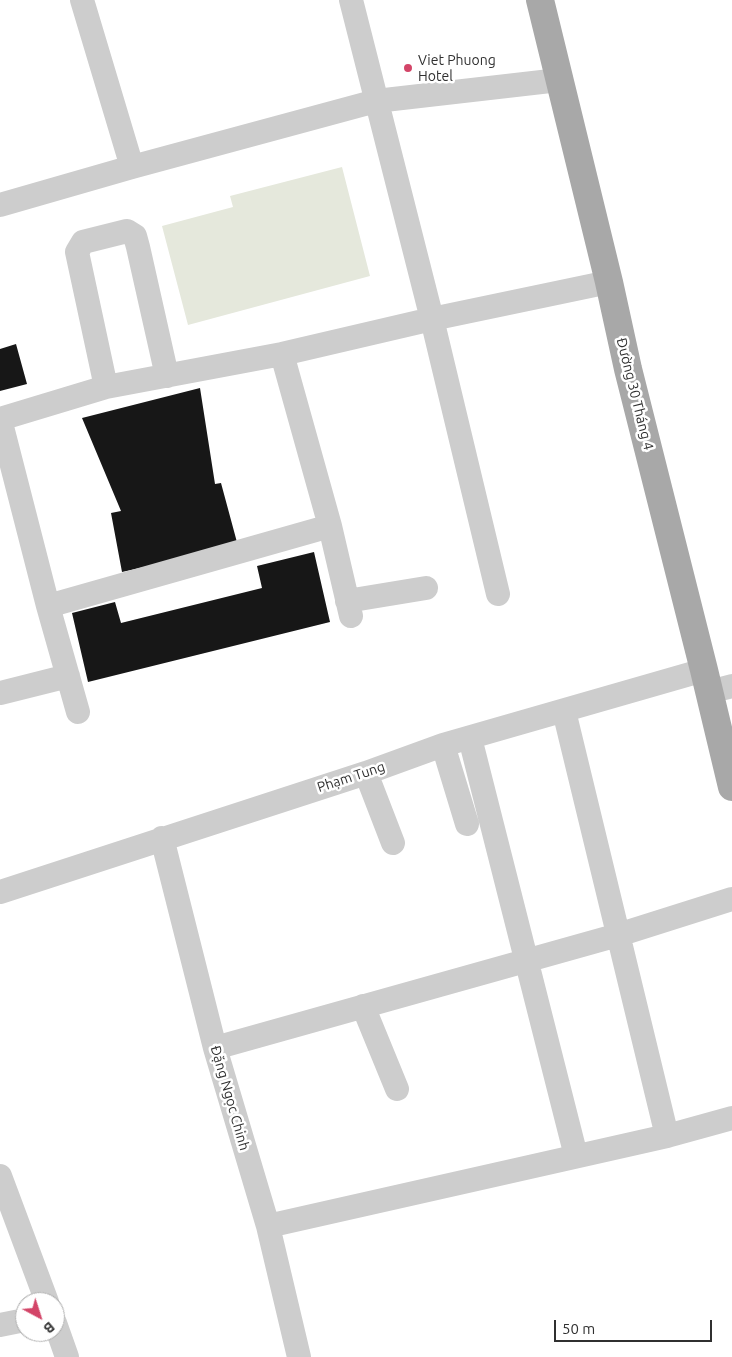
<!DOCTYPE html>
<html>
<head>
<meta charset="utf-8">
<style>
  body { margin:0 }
  #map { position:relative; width:732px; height:1357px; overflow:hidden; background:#fff; font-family:Ubuntu,sans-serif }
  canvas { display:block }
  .north { position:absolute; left:15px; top:1292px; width:50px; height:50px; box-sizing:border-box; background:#fff; border:1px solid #acacac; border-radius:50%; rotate:140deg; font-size:14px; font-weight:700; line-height:20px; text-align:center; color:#303030 }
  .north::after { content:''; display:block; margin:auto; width:18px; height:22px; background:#d34568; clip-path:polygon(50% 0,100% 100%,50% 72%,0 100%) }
  .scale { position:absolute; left:554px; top:1320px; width:158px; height:22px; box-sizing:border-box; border:2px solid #303030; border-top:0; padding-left:6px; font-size:15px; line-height:18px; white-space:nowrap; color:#303030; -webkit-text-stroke:4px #fff; paint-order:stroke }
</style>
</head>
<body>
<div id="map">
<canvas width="732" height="1357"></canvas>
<div class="north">B</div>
<div class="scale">50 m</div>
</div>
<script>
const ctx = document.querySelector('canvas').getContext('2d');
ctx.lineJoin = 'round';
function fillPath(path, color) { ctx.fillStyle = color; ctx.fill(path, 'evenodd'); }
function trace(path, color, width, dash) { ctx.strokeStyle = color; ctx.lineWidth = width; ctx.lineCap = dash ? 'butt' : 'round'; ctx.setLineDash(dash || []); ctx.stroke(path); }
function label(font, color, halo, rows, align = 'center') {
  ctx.font = font + ' Ubuntu,sans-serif'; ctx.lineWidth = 5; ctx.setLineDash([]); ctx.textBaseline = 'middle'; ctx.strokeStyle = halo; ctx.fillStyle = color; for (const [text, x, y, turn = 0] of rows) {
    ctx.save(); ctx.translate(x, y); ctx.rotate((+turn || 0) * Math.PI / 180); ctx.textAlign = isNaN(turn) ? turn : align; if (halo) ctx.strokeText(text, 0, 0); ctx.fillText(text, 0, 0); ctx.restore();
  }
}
fillPath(new Path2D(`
  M 342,167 L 370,276 L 188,325 L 162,226 L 233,207 L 230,196 Z`), '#e5e8dc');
fillPath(new Path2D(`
  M 16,344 L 27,384 L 0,391 L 0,349 Z
  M 200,388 L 215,484 L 221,483 L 238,546 L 122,572 L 111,513 L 121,511 L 82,418 Z
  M 314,552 L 330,622 L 88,682 L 72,613 L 115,602 L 121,623 L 262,588 L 257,566 Z`), '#171717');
trace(new Path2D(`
  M 82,0 L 132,167
  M 351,0 L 432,319 L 498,594
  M 0,205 L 132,167 L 376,101 L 559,80
  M 282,354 L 330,526 L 351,616
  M 106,387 L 77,252 L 83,242 L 127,231 L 135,236 L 138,247 L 167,376
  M 0,419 L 106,387 L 282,354 L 432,319 L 609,282
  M 0,419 L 48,606 L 78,712
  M 347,601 L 426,588
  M 48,606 L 330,526
  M 709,692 L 732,686
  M 0,693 L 68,676
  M 564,711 L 667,1136
  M 470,738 L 576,1156
  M 443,745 L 467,824
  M 366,773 L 393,843
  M 162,838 L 215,1048 L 268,1226 L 299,1357
  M 0,892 L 366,773 L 443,745 L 704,670
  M 363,1006 L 397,1089
  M 215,1048 L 618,935 L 732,899
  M 0,1176 L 47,1302
  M 268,1226 L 667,1136 L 732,1118
  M 55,1323 L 67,1357
  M 0,1325 L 25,1320`), '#cdcdcd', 24);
trace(new Path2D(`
  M 540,0 L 609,282 L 628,369 L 704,670 L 732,787`), '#a8a8a8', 28);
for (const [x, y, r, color] of [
  [408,68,5,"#d34568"]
]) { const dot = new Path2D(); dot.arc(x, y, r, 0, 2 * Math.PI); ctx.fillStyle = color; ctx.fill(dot); trace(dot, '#fff', 2); }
label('14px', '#303030', '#fff', [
  ["Viet Phuong",418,60],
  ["Hotel",418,76]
], 'left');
label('14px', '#303030', '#fff', [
  ["Đường 30 Tháng 4",635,394,76],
  ["Phạm Tung",351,777,-18],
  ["Đặng Ngọc Chinh",230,1098,74]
]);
</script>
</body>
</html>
